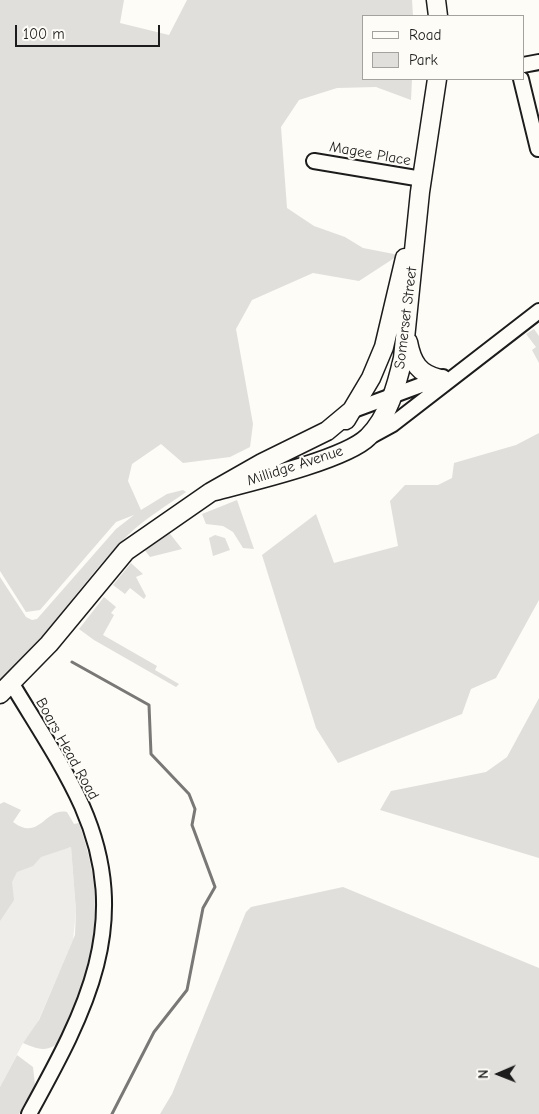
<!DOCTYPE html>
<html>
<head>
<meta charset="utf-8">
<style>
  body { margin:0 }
  #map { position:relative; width:539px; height:1114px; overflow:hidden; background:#fdfcf7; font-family:"Comic Neue",sans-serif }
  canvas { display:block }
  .legend { position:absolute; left:362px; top:15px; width:162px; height:65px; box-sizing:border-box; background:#fdfcf7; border:1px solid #a3a29f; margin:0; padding:6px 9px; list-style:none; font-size:15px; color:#1c1c1c }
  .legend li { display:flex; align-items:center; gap:10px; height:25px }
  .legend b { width:25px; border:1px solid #a3a29f }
  .north { position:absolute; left:474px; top:1049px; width:50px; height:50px; -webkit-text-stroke:4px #fdfcf7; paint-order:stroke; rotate:269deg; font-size:14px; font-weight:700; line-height:20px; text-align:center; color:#1c1c1c }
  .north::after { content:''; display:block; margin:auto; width:18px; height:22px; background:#1c1c1c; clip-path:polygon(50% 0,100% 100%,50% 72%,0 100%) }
  .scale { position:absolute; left:15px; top:25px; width:145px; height:22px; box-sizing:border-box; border:2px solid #1c1c1c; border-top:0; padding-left:6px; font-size:15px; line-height:18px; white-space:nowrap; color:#1c1c1c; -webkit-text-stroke:4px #fdfcf7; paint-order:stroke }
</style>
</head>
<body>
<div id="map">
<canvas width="539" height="1114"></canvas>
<ul class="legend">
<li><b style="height:6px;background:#fdfcf7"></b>Road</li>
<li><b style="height:14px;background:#e0dfdb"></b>Park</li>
</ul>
<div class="north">N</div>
<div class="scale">100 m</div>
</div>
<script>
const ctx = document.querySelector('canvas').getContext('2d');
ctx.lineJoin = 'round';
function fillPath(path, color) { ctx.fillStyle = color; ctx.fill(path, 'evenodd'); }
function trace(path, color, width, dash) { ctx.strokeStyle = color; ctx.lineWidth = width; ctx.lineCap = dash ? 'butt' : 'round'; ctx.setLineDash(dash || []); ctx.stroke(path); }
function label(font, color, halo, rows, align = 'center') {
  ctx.font = font + ' "Comic Neue",sans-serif'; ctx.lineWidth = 4; ctx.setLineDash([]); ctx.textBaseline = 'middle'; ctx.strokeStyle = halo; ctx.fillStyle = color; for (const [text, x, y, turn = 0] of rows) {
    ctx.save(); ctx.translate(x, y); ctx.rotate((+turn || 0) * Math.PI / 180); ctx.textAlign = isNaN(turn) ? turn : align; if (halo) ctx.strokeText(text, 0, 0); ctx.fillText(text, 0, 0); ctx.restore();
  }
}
fillPath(new Path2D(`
  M 71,847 L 76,911 L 73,940 L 37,1024 L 23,1043 L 0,1087 L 0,866 Z`), '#eeede9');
fillPath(new Path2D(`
  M 0,0 L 124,0 L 120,23 L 169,35 L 187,0 L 412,0 L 413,16 L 363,16 L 363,79 L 412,79 L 411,100 L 376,87 L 337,88 L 299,100 L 281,127 L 287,208 L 314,226 L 345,237 L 363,248 L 399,255 L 359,281 L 313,273 L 252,300 L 236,329 L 253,424 L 250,447 L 230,457 L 183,463 L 161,444 L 132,464 L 128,481 L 141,510 L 167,494 L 183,490 L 186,492 C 166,506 146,518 128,535 C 82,580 49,637 0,680 L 0,577 L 26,617 L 32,620 L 37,619 L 116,529 L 134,515 L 116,522 L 40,610 L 26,612 L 0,571 Z
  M 534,329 L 539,336 L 539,363 L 532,350 L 536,347 L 526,334 Z
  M 539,433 L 539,600 L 496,678 L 471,689 L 462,714 L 338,763 L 316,728 L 262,555 L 316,514 L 334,563 L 398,546 L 390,501 L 405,485 L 438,485 L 452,478 L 454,463 L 516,445 Z
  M 237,500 L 254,549 L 243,548 L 233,532 L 223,526 L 206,524 L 202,514 Z
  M 167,530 L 182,549 L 150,557 L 144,549 Z
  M 215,535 L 225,538 L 230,550 L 213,556 L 209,538 Z
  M 131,563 L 143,574 L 136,577 L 146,596 L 144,599 L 130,588 L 125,594 L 113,585 Z
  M 104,597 L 116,607 L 111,613 L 114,615 L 103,635 L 157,666 L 155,670 L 179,684 L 176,687 L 94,640 L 79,629 Z
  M 539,698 L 539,858 L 380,810 L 391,791 L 486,772 L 507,757 Z
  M 4,802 L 21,810 L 13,822 C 40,842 45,807 67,812 L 74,824 L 79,823 C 86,844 92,865 94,887 C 98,935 88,985 65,1028 C 62,1036 58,1046 49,1048 C 40,1051 31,1046 23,1043 L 39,1020 L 75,935 L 76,911 L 71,847 L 41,857 L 33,866 L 17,872 L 12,882 L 14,900 L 0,921 L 0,804 Z
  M 343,887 L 539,968 L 539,1114 L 160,1114 L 172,1094 L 246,912 L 251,907 Z
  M 17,1055 L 33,1067 L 35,1085 L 19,1114 L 0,1114 L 0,1087 Z`), '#e0dfdb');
trace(new Path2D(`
  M 72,662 L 149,705 L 151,754 L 189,794 L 195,809 L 192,825 L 215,887 L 203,908 L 187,990 L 154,1032 L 112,1114`), '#797876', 3);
const minor = new Path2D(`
  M 523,65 L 539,62
  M 521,79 L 538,149
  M 314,161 L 422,179
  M 351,411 L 443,377
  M 371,436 L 393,424 L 539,311
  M 12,684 C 36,724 63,764 82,806 C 134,924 85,1012 29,1114`);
const major = new Path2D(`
  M 436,0 L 438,16
  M 408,342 C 412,363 419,374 440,379
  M 346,420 L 371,378 L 384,347 L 405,258
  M 211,492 C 245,483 345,460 368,437 C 388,418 397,384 403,358 L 420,192 L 437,79
  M 0,694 L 49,644 L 126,551 L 211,492 L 262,463 L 327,431 L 351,411`);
trace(minor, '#1c1c1c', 18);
trace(major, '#1c1c1c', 21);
trace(minor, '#fdfcf7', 14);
trace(major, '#fdfcf7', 18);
label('15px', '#1c1c1c', '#fdfcf7', [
  ["Magee Place",370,154,10],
  ["Somerset Street",406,318,-83],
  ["Millidge Avenue",295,466,-18],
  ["Boars Head Road",67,749,61]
]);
</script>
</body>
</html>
